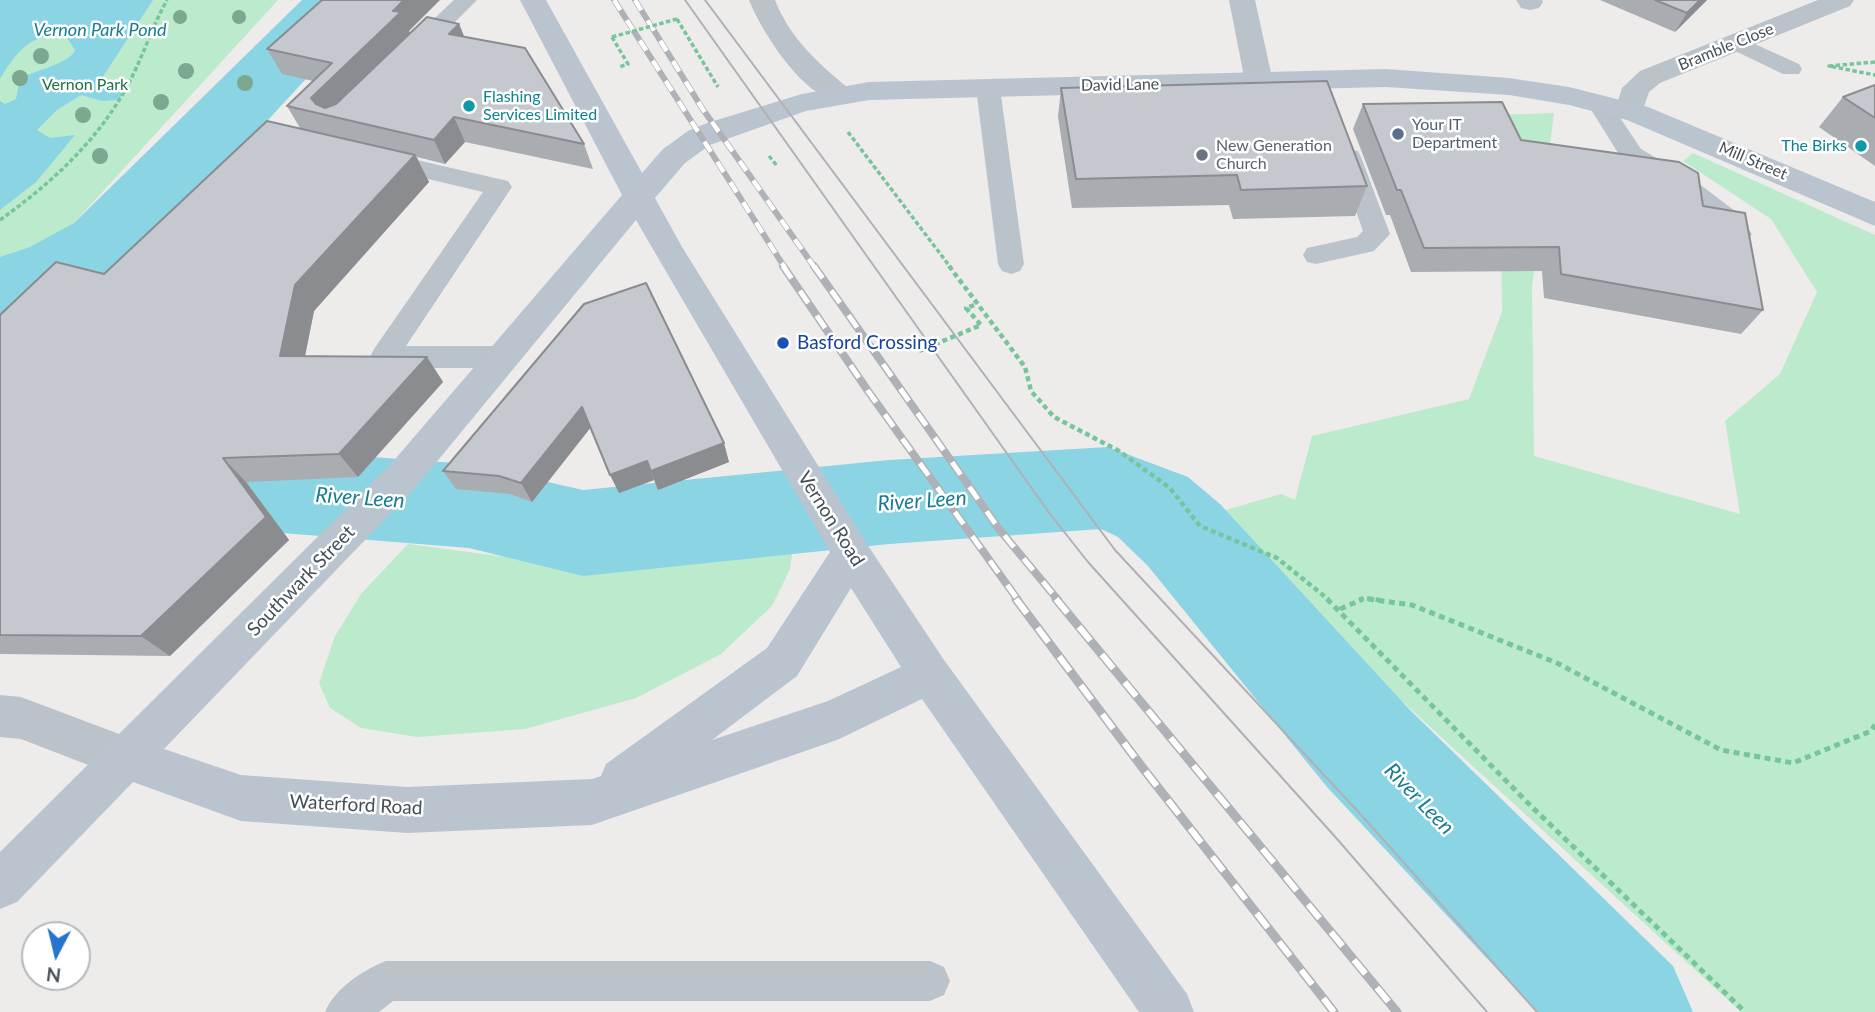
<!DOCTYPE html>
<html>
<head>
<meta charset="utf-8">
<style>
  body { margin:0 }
  #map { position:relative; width:1875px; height:1012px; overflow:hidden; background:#eeebeb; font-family:Lato,sans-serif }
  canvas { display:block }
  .north { position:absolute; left:21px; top:921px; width:70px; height:70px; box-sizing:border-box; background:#fff; border:2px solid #b5b9bc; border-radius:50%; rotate:187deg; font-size:19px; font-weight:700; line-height:28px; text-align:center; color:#454f57 }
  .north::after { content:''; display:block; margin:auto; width:24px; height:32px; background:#2674cd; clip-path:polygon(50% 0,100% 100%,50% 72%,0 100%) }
</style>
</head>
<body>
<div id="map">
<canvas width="1875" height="1012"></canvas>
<div class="north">N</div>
</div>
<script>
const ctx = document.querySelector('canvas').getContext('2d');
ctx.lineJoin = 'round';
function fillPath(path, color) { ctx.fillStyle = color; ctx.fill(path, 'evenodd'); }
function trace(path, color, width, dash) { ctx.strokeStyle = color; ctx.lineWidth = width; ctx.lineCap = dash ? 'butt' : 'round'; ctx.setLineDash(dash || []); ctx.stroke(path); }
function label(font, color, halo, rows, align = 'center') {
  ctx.font = font + ' Lato,sans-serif'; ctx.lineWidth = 5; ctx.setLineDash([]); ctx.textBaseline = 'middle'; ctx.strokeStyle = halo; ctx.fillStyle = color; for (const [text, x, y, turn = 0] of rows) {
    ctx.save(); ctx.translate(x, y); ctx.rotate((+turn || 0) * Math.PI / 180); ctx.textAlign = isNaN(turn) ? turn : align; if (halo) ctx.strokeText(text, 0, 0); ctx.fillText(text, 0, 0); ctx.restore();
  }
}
fillPath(new Path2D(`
  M 0,0 L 278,0 L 52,247 L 0,269 Z
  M 1554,113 L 1532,287 L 1534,456 L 1740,514 L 1725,421 L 1780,374 L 1817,292 L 1771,219 L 1683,161 L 1693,153 L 1875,235 L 1875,1012 L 1741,1012 L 1201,517 L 1281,494 L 1295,500 L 1312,436 L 1469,399 L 1502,312 L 1501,217 L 1494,115 Z
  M 408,544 L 574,566 L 793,547 L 790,569 L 772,606 L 721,654 L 636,698 L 525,729 L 417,737 L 361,728 L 330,708 L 319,683 L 335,636 L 361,594 Z`), '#bbeacc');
fillPath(new Path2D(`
  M 0,0 L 153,0 L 104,75 L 102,88 L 126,86 L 119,100 L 102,101 L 81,95 L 57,110 L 37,130 L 50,138 L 75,135 L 36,182 L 0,210 L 0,101 L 5,104 L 16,99 L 20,78 C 34,71 71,63 75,50 L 66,36 C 31,32 17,51 0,79 Z`), '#8bd4e4');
fillPath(new Path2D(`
  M 302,0 L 375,0 L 365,15 L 134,265 L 90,289 L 0,320 L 0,257 L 30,247 L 74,223 Z
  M 221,446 L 469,464 L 583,490 L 889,460 L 1108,447 L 1188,477 L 1220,504 L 1409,709 L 1673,966 L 1693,1012 L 1537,1012 L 1327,787 L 1148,566 L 1118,537 L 1101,529 L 889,544 L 583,576 L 469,548 L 221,528 L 0,549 L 0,465 Z`), '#8bd4e4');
trace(new Path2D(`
  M 677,19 L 718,87
  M 612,37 L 628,64 L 619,67
  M 1875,62 L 1829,66 L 1875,75
  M 848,132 L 951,268
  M 769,156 L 777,166
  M 0,220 C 53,182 101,138 131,79 C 144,53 153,25 167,0`), '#76c59b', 3.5, [4.5, 2.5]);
trace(new Path2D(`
  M 949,266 L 1025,367 L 1031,391 L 1054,417 L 1119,451 L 1170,488 L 1200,526 L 1277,558 L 1329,600
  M 919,351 L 981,325 L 966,308 L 977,304
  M 1359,600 L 1364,598 L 1380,600`), '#76c59b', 4.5, [5, 3.5]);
trace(new Path2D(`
  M 1327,599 L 1532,807 L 1745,1012
  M 1368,599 L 1412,605 L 1557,663 L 1721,750 L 1793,763 L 1871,731 L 1875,725
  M 1340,609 L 1363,599`), '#76c59b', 5, [6, 4.5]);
fillPath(new Path2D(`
  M 454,0 L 477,0 L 422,55 L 406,55 L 403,50 L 406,45 Z
  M 1737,36 L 1799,64 L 1802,69 L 1799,74 L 1783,74 L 1729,48 L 1726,43 L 1729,38 Z
  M 988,81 L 996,83 L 1000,88 L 1024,264 L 1020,271 L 1011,274 L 1002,271 L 998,264 L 976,88 L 980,83 Z
  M 1599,96 L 1607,98 L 1641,149 L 1694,180 L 1735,211 L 1752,234 L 1748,240 L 1739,243 L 1730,240 L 1717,223 L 1676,192 L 1623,161 L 1587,103 L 1591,98 Z
  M 1349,149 L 1358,151 L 1361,157 L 1390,234 L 1374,251 L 1316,264 L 1307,262 L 1303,255 L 1307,248 L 1357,237 L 1363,231 L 1337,157 L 1340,151 Z
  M 382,152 L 508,181 L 512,187 L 406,346 L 503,346 L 513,349 L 517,357 L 513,365 L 503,368 L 384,368 L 374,365 L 370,357 L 374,349 L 483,192 L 373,166 L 370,160 L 373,154 Z
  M 386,961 L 930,961 L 944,967 L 950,981 L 944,995 L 930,1001 L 393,1001 L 379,1012 L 325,1012 C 335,988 363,970 386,961 Z`), '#bac3ca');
fillPath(new Path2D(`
  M 749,0 L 775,0 C 790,38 817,62 848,88 L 852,94 L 848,100 C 810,110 761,31 749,0 Z
  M 1229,0 L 1255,0 L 1273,82 L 1269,88 L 1259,91 L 1249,88 L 1245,82 Z
  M 1516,0 L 1542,0 L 1543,2 L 1539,8 L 1530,10 L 1521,8 Z
  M 1818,0 L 1854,0 L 1850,6 L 1660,83 L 1649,92 L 1640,118 L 1630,120 L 1620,118 L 1615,111 L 1622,88 L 1640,71 Z
  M 0,695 L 21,697 L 143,743 L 149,758 L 143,773 L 127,780 L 21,739 L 0,737 Z`), '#bac3ca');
fillPath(new Path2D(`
  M 520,0 L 546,0 L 642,173 L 663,149 L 688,131 L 707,123 L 802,94 L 869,82 L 1386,69 L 1509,78 L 1569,87 L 1648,107 L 1875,202 L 1875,226 L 1627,120 L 1569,105 L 1509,95 L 1386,87 L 869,100 L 806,111 L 710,145 L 685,163 L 655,198 L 682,247 L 865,541 L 944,660 L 1187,994 L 1194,1012 L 1139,1012 L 922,699 L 837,740 L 592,825 L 407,833 L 241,821 L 133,782 L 17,902 L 0,909 L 0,852 L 390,465 L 622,195 ZM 636,220 L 830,552 L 767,648 L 606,764 L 601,776 L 592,779 L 407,787 L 241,775 L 164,749 L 416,487 ZM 851,588 L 901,667 L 828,701 L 712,740 L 797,676 Z`), '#bac4ce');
trace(new Path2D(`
  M 685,0 L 1050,514 L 1088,562 L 1338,840 L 1487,1012
  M 705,0 L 1115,550 L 1364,818 L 1537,1012`), '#aeb1b5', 2);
const railFar2 = new Path2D(`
  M 614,0 L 785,268
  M 635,0 L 702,108 L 815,268`);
const railFar1 = new Path2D(`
  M 783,266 L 868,391 L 1018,600
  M 814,266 L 999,529 L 1058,600`);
const rail = new Path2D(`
  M 1016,599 L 1142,767 L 1334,1012
  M 1056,599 L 1397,1012`);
trace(railFar2, '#aeb1b5', 6);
trace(railFar1, '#aeb1b5', 8);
trace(rail, '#aeb1b5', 9);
trace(railFar2, '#fff', 4.5, [12]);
trace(railFar1, '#fff', 5, [15]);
trace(rail, '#fff', 6, [18]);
trace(new Path2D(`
  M 612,37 L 677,19`), '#76c59b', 3.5, [4.5, 2.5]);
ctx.fillStyle = '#7ba88f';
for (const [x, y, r] of [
  [180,17,7],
  [239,17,7],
  [41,56,8],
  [186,71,8],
  [20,78,8],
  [245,83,8],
  [161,102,8],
  [83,115,8],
  [100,156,8]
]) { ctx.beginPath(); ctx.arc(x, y, r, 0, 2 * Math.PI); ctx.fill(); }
fillPath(new Path2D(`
  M 1600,0 L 1707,0 L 1675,32 Z
  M 459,24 L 464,37 L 584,144 L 593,169 L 465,142 L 445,164 L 417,157 L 429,182 L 314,311 L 305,356 L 427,357 L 443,382 L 358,477 L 246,482 L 289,540 L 170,656 L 0,654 L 0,315 L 104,274 L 300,128 L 287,106 L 313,81 L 282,74 L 267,49 L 409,31 L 410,34 Z
  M 1875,85 L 1875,166 L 1819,127 L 1843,97 Z
  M 1061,88 L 1367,186 L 1355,216 L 1233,219 L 1229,205 L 1072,208 L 1058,117 Z
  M 1363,104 L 1521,140 L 1703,206 L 1763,310 L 1741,334 L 1544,298 L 1542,271 L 1411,272 L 1390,215 L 1386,215 L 1353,129 Z
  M 584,304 L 729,462 L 658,490 L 654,480 L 619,493 L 591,427 L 532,502 L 510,494 L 456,489 L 443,471 Z`), '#a9acb1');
fillPath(new Path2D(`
  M 404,0 L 440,0 L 409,31 L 412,37 L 331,116 L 321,114 L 311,98 Z
  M 1700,0 L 1707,0 L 1675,32 L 1687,13 Z
  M 459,24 L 469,48 L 449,34 Z
  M 454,117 L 465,142 L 445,164 L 434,140 Z
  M 415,155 L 429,182 L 314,311 L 300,381 L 280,356 L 295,285 Z
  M 427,357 L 443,382 L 358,477 L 339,454 Z
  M 582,407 L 591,427 L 532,502 L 521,483 Z
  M 724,443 L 729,462 L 658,490 L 651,471 Z
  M 223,458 L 246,482 L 289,540 L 170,656 L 141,636 Z
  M 647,461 L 654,480 L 619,493 L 610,475 Z`), '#8a8c90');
const building = new Path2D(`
  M 322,0 L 404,0 L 393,11 L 401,12 L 311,98 L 316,104 L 325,108 L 336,104 L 427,17 L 459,24 L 449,34 L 525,48 L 584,144 L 454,117 L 434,140 L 287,106 L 332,63 L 267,49 Z
  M 1655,0 L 1700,0 L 1687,13 Z
  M 1327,81 L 1367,186 L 1241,190 L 1237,175 L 1076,179 L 1061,88 Z
  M 1875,85 L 1875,118 L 1843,97 Z
  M 1502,102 L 1521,140 L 1679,162 L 1698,173 L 1703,206 L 1745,213 L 1763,310 L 1561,274 L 1559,247 L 1424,248 L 1401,190 L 1397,190 L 1363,104 Z
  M 267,121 L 415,155 L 295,285 L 280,356 L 427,357 L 339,454 L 223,458 L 266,517 L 141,636 L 0,635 L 0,315 L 56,262 L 104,274 Z
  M 646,283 L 724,443 L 651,471 L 647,461 L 610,475 L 582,407 L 521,483 L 499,476 L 443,471 L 584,304 Z`);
fillPath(building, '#c5c8ce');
trace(building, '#8a8c90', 2);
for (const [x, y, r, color] of [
  [469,106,7,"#0f9aa8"],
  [1398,134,7,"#5c6f8a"],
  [1861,146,7,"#0f9aa8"],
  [1202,155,7,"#6b7280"],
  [783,343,7,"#1a4fb4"]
]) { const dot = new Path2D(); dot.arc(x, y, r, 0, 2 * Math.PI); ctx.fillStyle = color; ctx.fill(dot); trace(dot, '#fff', 2.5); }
label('16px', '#454f57', '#fff', [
  ["Bramble Close",1726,47,-22],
  ["David Lane",1120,85,-1],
  ["Mill Street",1753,161,23]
]);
label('16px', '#1d7144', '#fff', [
  ["Vernon Park",85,85]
]);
label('16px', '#0d838f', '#fff', [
  ["Flashing",483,97],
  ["Services Limited",483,115],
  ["The Birks",1847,146,"right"]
], 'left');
label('16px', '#4e5e75', '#fff', [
  ["Your IT",1412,125],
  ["Department",1412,143]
], 'left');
label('16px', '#5b616d', '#fff', [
  ["New Generation",1216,146],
  ["Church",1216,164]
], 'left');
label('italic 18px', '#167c92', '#fff', [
  ["Vernon Park Pond",100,30]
]);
label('19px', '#164399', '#fff', [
  ["Basford Crossing",797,343]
], 'left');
label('19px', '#454f57', '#fff', [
  ["Vernon Road",831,519,58],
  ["Southwark Street",301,581,-46],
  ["Waterford Road",356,805,3]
]);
label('italic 21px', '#167c92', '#fff', [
  ["River Leen",360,498,4],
  ["River Leen",922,501,-4],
  ["River Leen",1419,799,46]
]);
</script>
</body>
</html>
